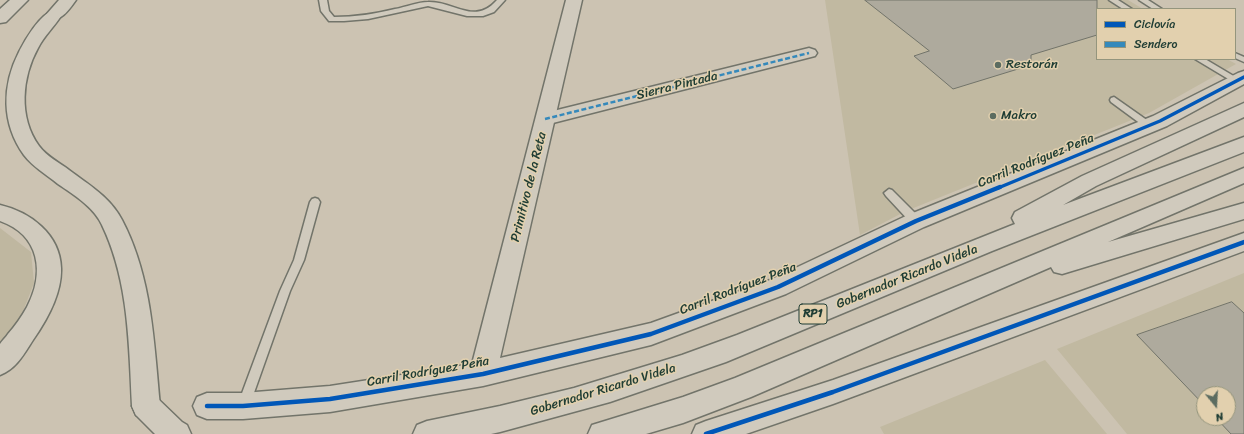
<!DOCTYPE html>
<html>
<head>
<meta charset="utf-8">
<style>
  body { margin:0 }
  #map { position:relative; width:1244px; height:434px; overflow:hidden; background:#ccc3b2; font-family:Sriracha,sans-serif }
  canvas { display:block }
  .legend { position:absolute; left:1096px; top:8px; width:140px; height:52px; box-sizing:border-box; background:#e2d0ae; border:1px solid #94957d; margin:0; padding:5px 7px; list-style:none; font-size:12px; color:#1f3d34 }
  .legend li { display:flex; align-items:center; gap:8px; height:20px }
  .legend b { width:20px; border:1px solid #94957d }
  .north { position:absolute; left:1196px; top:386px; width:40px; height:40px; box-sizing:border-box; background:#e2d0ae; border:1px solid #94957d; border-radius:50%; rotate:162deg; font-size:11px; font-weight:700; line-height:16px; text-align:center; color:#1f3d34 }
  .north::after { content:''; display:block; margin:auto; width:14px; height:18px; background:#5c6c60; clip-path:polygon(50% 0,100% 100%,50% 72%,0 100%) }
</style>
</head>
<body>
<div id="map">
<canvas width="1244" height="434"></canvas>
<ul class="legend">
<li><b style="height:5px;background:#0057b8"></b>Ciclovía</li>
<li><b style="height:5px;background:#3589bb"></b>Sendero</li>
</ul>
<div class="north">N</div>
</div>
<script>
const ctx = document.querySelector('canvas').getContext('2d');
ctx.lineJoin = 'round';
function fillPath(path, color) { ctx.fillStyle = color; ctx.fill(path, 'evenodd'); }
function trace(path, color, width, dash) { ctx.strokeStyle = color; ctx.lineWidth = width; ctx.lineCap = dash ? 'butt' : 'round'; ctx.setLineDash(dash || []); ctx.stroke(path); }
function label(font, color, halo, rows, align = 'center') {
  ctx.font = font + ' Sriracha,sans-serif'; ctx.lineWidth = 3; ctx.setLineDash([]); ctx.textBaseline = 'middle'; ctx.strokeStyle = halo; ctx.fillStyle = color; for (const [text, x, y, turn = 0] of rows) {
    ctx.save(); ctx.translate(x, y); ctx.rotate((+turn || 0) * Math.PI / 180); ctx.textAlign = isNaN(turn) ? turn : align; if (halo) ctx.strokeText(text, 0, 0); ctx.fillText(text, 0, 0); ctx.restore();
  }
}
fillPath(new Path2D(`
  M 825,0 L 1128,0 L 1143,9 L 1097,9 L 1097,59 L 1227,59 L 1236,64 L 1149,113 L 906,211 L 860,235 Z
  M 1244,273 L 1244,434 L 1127,434 L 1057,349 ZM 1204,394 L 1228,394 L 1228,418 L 1204,418 Z
  M 1045,360 L 1107,434 L 884,434 L 880,427 Z`), '#c1b9a1');
fillPath(new Path2D(`
  M 0,228 L 31,252 L 34,283 L 20,319 L 0,344 Z`), '#bfb7a0');
const building = new Path2D(`
  M 865,0 L 1097,0 L 1097,35 L 1031,55 L 1031,65 L 953,89 L 914,56 L 929,51 Z
  M 1232,302 L 1244,313 L 1244,434 L 1231,434 L 1216,418 L 1228,418 L 1228,394 L 1204,394 L 1204,405 L 1137,335 Z`);
fillPath(building, '#aeaa9d');
trace(building, '#72746a', 1);
const service = new Path2D(`
  M 319,0 L 327,0 L 329,11 L 334,17 C 355,17 375,14 395,9 C 406,7 418,2 428,2 C 455,1 474,26 497,0 L 505,0 L 494,12 L 483,16 L 467,16 L 428,6 L 368,19 L 344,21 L 329,21 L 321,11 Z
  M 1109,0 L 1118,0 L 1132,9 L 1123,9 Z
  M 1139,0 L 1148,0 L 1162,9 L 1153,9 Z
  M 1235,53 L 1244,57 L 1244,62 L 1235,58 Z
  M 1195,59 L 1205,59 L 1242,81 L 1241,83 L 1235,83 Z
  M 1114,97 L 1151,123 L 1152,125 L 1151,127 L 1145,127 L 1111,102 L 1110,100 L 1111,98 Z
  M 889,189 L 892,190 L 920,218 L 921,221 L 920,224 L 912,224 L 886,196 L 884,193 Z
  M 315,198 L 318,199 L 320,202 L 304,260 L 290,291 L 250,404 L 248,408 L 244,410 L 240,408 L 238,404 L 280,291 L 294,260 L 310,202 L 312,199 Z`);
const minor = new Path2D(`
  M 809,48 L 815,50 L 817,53 L 815,56 L 545,125 L 539,123 L 536,119 L 539,115 L 545,113 Z`);
const tertiary = new Path2D(`
  M 566,0 L 582,0 L 500,358 L 651,323 L 770,280 L 908,215 L 1153,116 L 1238,73 L 1244,71 L 1244,84 L 1167,126 L 924,227 L 786,294 L 651,345 L 483,386 L 330,412 L 243,419 L 207,419 L 197,415 L 193,406 L 197,397 L 207,393 L 243,393 L 330,386 L 472,364 Z
  M 1244,233 L 1244,251 L 833,404 L 746,434 L 692,434 L 696,425 L 706,421 L 833,380 Z`);
const secondary = new Path2D(`
  M 53,11 L 59,13 L 61,16 C 54,27 44,36 38,48 C 22,77 18,117 39,146 C 46,156 60,163 69,170 C 89,185 110,197 122,220 C 152,277 154,343 160,406 L 156,415 L 146,419 L 136,415 L 132,406 C 129,345 129,281 102,225 C 94,207 74,195 58,184 C 47,175 32,166 24,155 C 1,123 2,85 19,52 C 25,40 40,14 53,11 Z`);
const motorway = new Path2D(`
  M 10,0 L 28,0 L 6,22 L 0,23 L 0,9 Z
  M 59,0 L 76,0 C 69,10 60,23 47,19 L 45,16 Z
  M 1244,103 L 1244,117 L 1096,186 L 1063,205 L 1244,137 L 1244,152 L 992,251 L 726,362 L 610,402 L 500,432 L 491,434 L 413,434 L 417,425 L 427,421 L 500,406 L 574,388 L 682,355 L 737,335 L 1015,224 L 1012,218 L 1015,212 L 1082,176 Z
  M 1244,168 L 1244,183 L 1108,242 L 1244,203 L 1244,219 L 1062,274 L 1054,272 L 1051,267 L 751,397 L 683,423 L 646,434 L 588,434 L 592,425 L 683,397 L 735,378 Z
  M 0,205 C 30,212 60,234 61,268 C 62,293 47,320 33,340 C 24,354 16,369 0,375 C 0,368 0,350 0,344 C 2,341 6,337 8,334 C 15,326 22,316 27,307 C 45,273 40,235 0,221 Z
  M 146,393 L 156,397 L 182,422 L 187,425 L 191,434 L 155,434 L 136,415 L 132,406 L 136,397 Z`);
trace(service, '#72746a', 3);
trace(minor, '#72746a', 3);
trace(tertiary, '#72746a', 3);
trace(secondary, '#72746a', 3);
trace(motorway, '#72746a', 3);
fillPath(service, '#d0cabd');
fillPath(minor, '#d0cabd');
fillPath(tertiary, '#d0cabd');
fillPath(secondary, '#d0cabd');
fillPath(motorway, '#d0cabd');
trace(new Path2D(`
  M 545,119 L 809,53`), '#3589bb', 2.5, [5, 2.5]);
trace(new Path2D(`
  M 998,188 L 1160,121 L 1244,77`), '#0057b8', 3.5);
trace(new Path2D(`
  M 207,406 L 243,406 L 330,399 L 483,374 L 651,334 L 778,287 L 916,221 L 1000,187
  M 706,434 L 833,392 L 1244,242`), '#0057b8', 4.5);
for (const [x, y, r, color] of [
  [998,65,4,"#5c6c60"],
  [993,116,4,"#5c6c60"]
]) { const dot = new Path2D(); dot.arc(x, y, r, 0, 2 * Math.PI); ctx.fillStyle = color; ctx.fill(dot); trace(dot, '#e2d0ae', 1.5); }
for (const [x, y, w] of [
  [813,314,28]
]) { const box = new Path2D(); box.roundRect(x - w / 2, y - 10, w, 20, 3); ctx.fillStyle = '#e2d0ae'; ctx.fill(box); trace(box, '#1f3d34', 1); }
label('bold 12px', '#1f3d34', null, [
  ["RP1",813,314]
]);
label('13px', '#1f3d34', '#e2d0ae', [
  ["Restorán",1006,65],
  ["Makro",1001,116]
], 'left');
label('13px', '#1f3d34', '#e2d0ae', [
  ["Sierra Pintada",677,86,-14],
  ["Carril Rodríguez Peña",1036,161,-22],
  ["Primitivo de la Reta",529,187,-76],
  ["Gobernador Ricardo Videla",907,277,-22],
  ["Carril Rodríguez Peña",738,289,-21],
  ["Carril Rodríguez Peña",428,372,-10],
  ["Gobernador Ricardo Videla",603,390,-17]
]);
</script>
</body>
</html>
